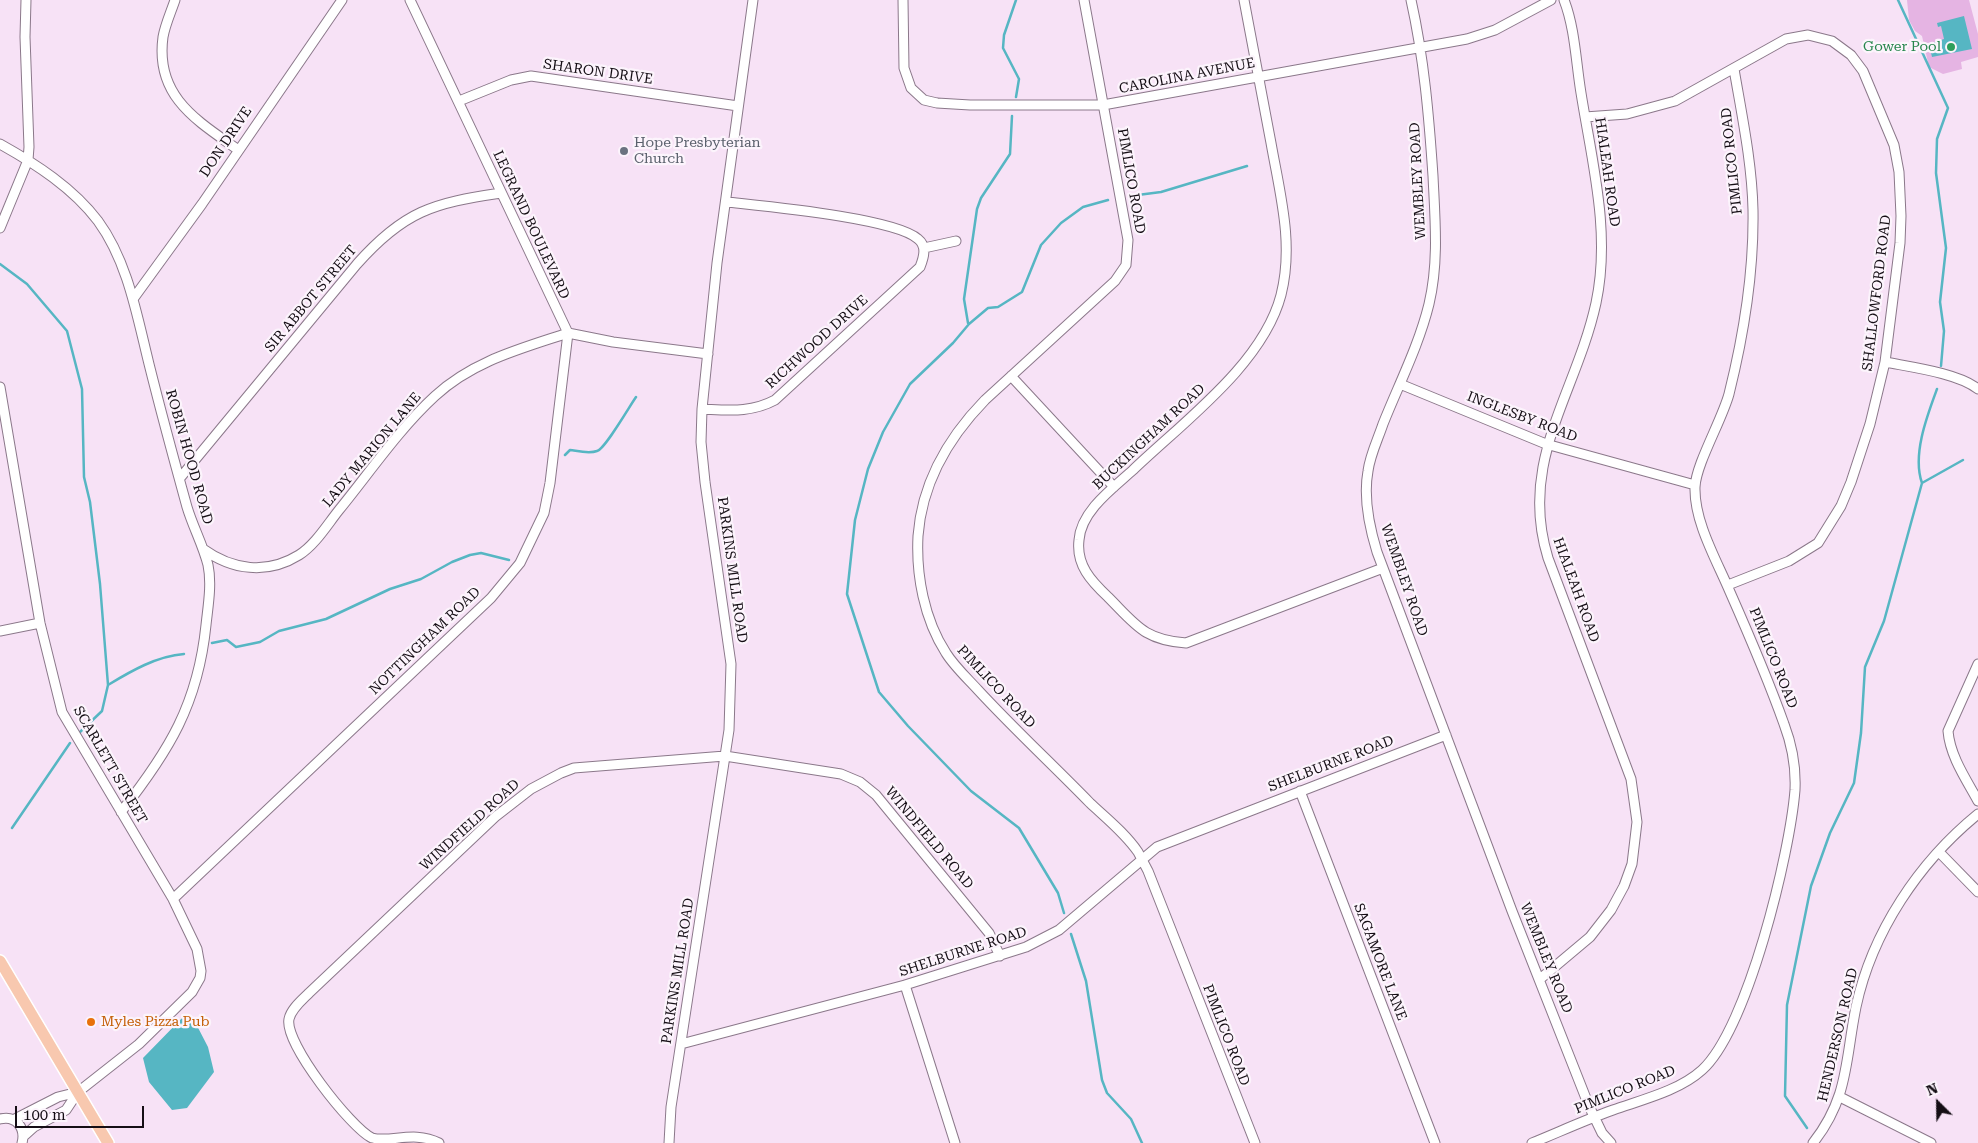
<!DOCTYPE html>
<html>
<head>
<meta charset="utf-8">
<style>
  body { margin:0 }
  #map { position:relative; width:1978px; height:1143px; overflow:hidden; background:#f7e2f6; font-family:"Roboto Serif",serif }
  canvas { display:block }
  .north { position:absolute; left:1913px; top:1078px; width:50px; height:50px; -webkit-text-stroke:4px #fcf4fc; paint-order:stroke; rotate:337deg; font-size:14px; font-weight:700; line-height:20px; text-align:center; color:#150e15 }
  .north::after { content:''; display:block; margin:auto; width:18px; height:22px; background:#150e15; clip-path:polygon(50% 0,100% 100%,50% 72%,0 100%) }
  .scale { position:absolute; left:15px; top:1106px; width:129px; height:22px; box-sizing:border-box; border:2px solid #150e15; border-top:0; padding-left:6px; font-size:15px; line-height:18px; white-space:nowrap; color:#150e15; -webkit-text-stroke:4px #fcf4fc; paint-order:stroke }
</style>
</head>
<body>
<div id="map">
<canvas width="1978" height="1143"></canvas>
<div class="north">N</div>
<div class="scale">100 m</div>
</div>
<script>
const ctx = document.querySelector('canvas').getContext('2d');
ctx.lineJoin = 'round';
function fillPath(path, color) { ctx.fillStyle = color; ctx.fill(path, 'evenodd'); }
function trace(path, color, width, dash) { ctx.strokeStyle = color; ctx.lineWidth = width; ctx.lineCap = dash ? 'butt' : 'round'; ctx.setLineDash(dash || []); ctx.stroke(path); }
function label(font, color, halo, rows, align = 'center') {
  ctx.font = font + ' "Roboto Serif",serif'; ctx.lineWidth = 4.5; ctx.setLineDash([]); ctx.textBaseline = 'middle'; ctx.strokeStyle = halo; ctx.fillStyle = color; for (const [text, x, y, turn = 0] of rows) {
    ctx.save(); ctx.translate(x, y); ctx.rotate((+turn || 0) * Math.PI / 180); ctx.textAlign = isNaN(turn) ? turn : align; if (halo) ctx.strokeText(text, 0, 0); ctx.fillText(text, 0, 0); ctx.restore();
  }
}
fillPath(new Path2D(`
  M 1907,0 L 1969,0 L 1978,34 L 1978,57 L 1961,62 L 1962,69 L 1943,74 L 1929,67 L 1922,36 L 1915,31 L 1909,20 Z`), '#e5b4e3');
fillPath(new Path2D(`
  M 1964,16 L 1972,49 L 1932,57 L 1929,44 L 1944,39 L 1941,26 L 1938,27 L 1937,23 Z
  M 182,1018 L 193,1018 L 208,1047 L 214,1072 L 187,1108 L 172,1110 L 149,1082 L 143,1058 Z`), '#56b6c3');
trace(new Path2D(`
  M 1898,0 L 1948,108 L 1937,139 L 1936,173 L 1946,248 L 1940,302 L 1944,331 L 1941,366
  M 1016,97 L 1019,79 L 1003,48 L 1004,35 L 1016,0
  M 1130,196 L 1161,192 L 1247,166
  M 0,264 L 27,284 L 67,331 L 82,389 L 84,477 L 90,502 L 100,584 L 108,685 L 102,711 L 80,732
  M 968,323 L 964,299 L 977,209 L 981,198 L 1010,154 L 1012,116
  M 565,455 L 570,450 C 578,451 589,454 597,451 C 605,449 629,407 636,397
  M 1922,483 L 1963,460
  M 212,643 L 227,640 L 236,647 L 260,642 L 279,631 L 326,619 L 390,589 L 421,579 L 452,562 L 470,555 L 481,553 L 509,560
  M 108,685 C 131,671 157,656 184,654
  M 12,828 L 70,743
  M 1064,913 L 1058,893 L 1019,828 L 971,791 L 908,726 L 879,692 L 847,594 L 855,520 L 868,469 L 883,432 L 910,384 L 953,343 L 969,324 L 988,308 L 998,307 L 1022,292 L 1041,245 L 1061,223 L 1083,207 L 1108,200
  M 1071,934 L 1086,981 L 1102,1080 L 1107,1093 L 1131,1119 L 1142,1143
  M 1807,1128 L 1785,1096 L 1787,1005 L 1811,886 L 1830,833 L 1854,783 L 1861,733 L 1865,667 L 1884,621 L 1922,483 C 1912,455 1927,416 1937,389`), '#56b6c3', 2.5);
const minor = new Path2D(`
  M 175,0 C 171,12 165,25 163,37 C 155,96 196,120 237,149
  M 410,0 L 568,333 L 613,342 L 708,354
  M 903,0 L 904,68 L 911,88 L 924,100 L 937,103 L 970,105 L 1103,105 L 1467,39 L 1495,30 L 1551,0
  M 1084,0 L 1128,240 L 1126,265 L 1115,281 L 985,400 C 948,438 922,482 918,536 C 916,575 924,619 946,653 C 954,666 967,678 978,690 C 1014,729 1053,765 1090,803 C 1106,818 1125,833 1138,852 L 1148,871 L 1255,1143
  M 1244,0 C 1253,48 1262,96 1271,143 C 1280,194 1294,244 1281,295 C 1263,364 1183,422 1133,470 C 1113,488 1081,511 1079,540 C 1076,565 1091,581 1108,597 C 1136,625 1144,640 1186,643 L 1383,568
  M 1411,0 C 1424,58 1429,117 1433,176 C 1435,219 1439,262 1429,304 C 1419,345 1399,384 1383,424 C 1378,439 1370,455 1368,471 C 1363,498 1369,526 1377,552 L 1512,911 L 1589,1106 L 1602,1133 L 1611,1143
  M 459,101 L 511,80 L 531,76 L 738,106
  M 1585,117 L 1627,114 L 1675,101 L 1786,39 L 1808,35 L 1832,41 L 1851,55 L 1863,71 L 1894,145 L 1899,172 L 1901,216 L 1900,243 L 1885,362 L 1870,424 L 1851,482 L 1841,506 L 1818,543 L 1789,561 L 1728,585
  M 0,144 C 36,164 73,188 98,221 C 128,262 137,316 149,364 C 161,412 174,460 187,507 C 193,527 203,545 208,565 C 212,584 208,606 206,625 C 198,704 169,751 121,812
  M 0,228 L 28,160 L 29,147 L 25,37 L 26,0
  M 924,248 L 956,241
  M 133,299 L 202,204 L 342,0
  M 1885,362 C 1910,367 1958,373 1978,389
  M 1011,376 L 1114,487
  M 1400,384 L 1546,444 L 1695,485
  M 0,387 L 40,623 L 62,712 L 173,899 L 197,949 L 201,971 L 200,978 L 192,992 L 139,1044 L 78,1092 L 66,1110 L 34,1127 L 24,1136
  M 702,409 C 728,410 751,413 775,400 L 920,267 C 924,257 927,246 918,239 C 895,218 762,206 727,202
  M 180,478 L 357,264 C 404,211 433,203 501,193
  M 0,631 L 40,623
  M 1978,664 L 1948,731 C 1950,756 1966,779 1978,801
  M 1300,791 L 1435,1143
  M 1939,852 L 1978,892
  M 173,899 L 491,598 L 520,563 L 544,513 L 550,483 L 568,333 C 520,349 473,361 435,396 C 399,429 370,472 339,510 C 327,525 315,545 299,555 C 267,575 232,570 203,549
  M 1540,979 L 1590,937 L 1611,910 L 1624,886 L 1632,864 L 1637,822 L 1631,779 L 1548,558 C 1518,461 1576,394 1596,303 C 1611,233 1592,162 1581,93 C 1576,63 1575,28 1564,0
  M 905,985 L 955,1143
  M 681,1044 L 905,985 L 1026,947 L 1059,930 L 1157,847 L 1446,735
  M 1840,1097 L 1931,1143
  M 0,1119 C 16,1115 26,1128 22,1143
  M 13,1120 L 58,1097 L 78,1092
  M 439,1143 C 414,1130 391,1143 372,1138 C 351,1128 284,1043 289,1019 C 291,1009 302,1000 309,993 L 495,817 L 531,789 L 561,773 L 574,768 L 725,756 L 841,774 L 860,782 L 876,795 L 989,933 L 1000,956
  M 669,1143 L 671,1107 L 729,730 L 731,664 L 705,482 L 701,442 L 702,409 L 717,263 L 753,0
  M 1532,1143 C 1559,1132 1585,1120 1613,1110 C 1641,1100 1679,1091 1702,1070 C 1748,1028 1790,853 1795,790 C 1796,768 1792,745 1784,724 C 1768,679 1749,635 1730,592 C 1717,561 1694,522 1695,487 C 1696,464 1722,420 1729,394 C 1744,334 1754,272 1753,210 C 1752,163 1742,116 1734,69
  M 1813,1143 C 1849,1097 1845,1061 1856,1007 C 1872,932 1919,862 1978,814`);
const major = new Path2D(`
  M 0,961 L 108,1143`);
trace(minor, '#8b788a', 11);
trace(major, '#fff', 14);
trace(minor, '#fff', 9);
trace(major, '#f8c8af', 11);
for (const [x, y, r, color] of [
  [1951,47,5,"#2e9e5b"],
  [624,151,5,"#6b7280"],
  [91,1022,5,"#e8710a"]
]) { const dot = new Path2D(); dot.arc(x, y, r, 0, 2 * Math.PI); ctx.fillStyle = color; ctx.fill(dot); trace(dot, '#fcf4fc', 2); }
label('14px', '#27864d', '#fcf4fc', [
  ["Gower Pool",1941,47]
], 'right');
label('14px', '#150e15', '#fcf4fc', [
  ["SHARON DRIVE",598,72,8],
  ["CAROLINA AVENUE",1187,76,-11],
  ["DON DRIVE",226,142,-56],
  ["PIMLICO ROAD",1732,161,-96],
  ["HIALEAH ROAD",1607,172,82],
  ["PIMLICO ROAD",1131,181,80],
  ["WEMBLEY ROAD",1418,181,-93],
  ["LEGRAND BOULEVARD",531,225,65],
  ["SHALLOWFORD ROAD",1877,293,-83],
  ["SIR ABBOT STREET",311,299,-50],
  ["RICHWOOD DRIVE",817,342,-42],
  ["INGLESBY ROAD",1522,417,21],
  ["BUCKINGHAM ROAD",1149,437,-43],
  ["LADY MARION LANE",372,450,-50],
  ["ROBIN HOOD ROAD",189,457,74],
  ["PARKINS MILL ROAD",732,570,82],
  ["WEMBLEY ROAD",1404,580,71],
  ["HIALEAH ROAD",1576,590,70],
  ["NOTTINGHAM ROAD",425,641,-44],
  ["PIMLICO ROAD",1773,658,68],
  ["PIMLICO ROAD",996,687,47],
  ["SHELBURNE ROAD",1331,764,-21],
  ["SCARLETT STREET",110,765,60],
  ["WINDFIELD ROAD",470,825,-42],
  ["WINDFIELD ROAD",929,838,50],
  ["SHELBURNE ROAD",963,952,-18],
  ["WEMBLEY ROAD",1546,958,68],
  ["SAGAMORE LANE",1380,962,69],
  ["PARKINS MILL ROAD",678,971,-81],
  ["PIMLICO ROAD",1226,1035,69],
  ["HENDERSON ROAD",1838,1035,-77],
  ["PIMLICO ROAD",1625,1090,-22]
]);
label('14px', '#5b616d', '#fcf4fc', [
  ["Hope Presbyterian",634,143],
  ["Church",634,159]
], 'left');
label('14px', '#c56008', '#fcf4fc', [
  ["Myles Pizza Pub",101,1022]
], 'left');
</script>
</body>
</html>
